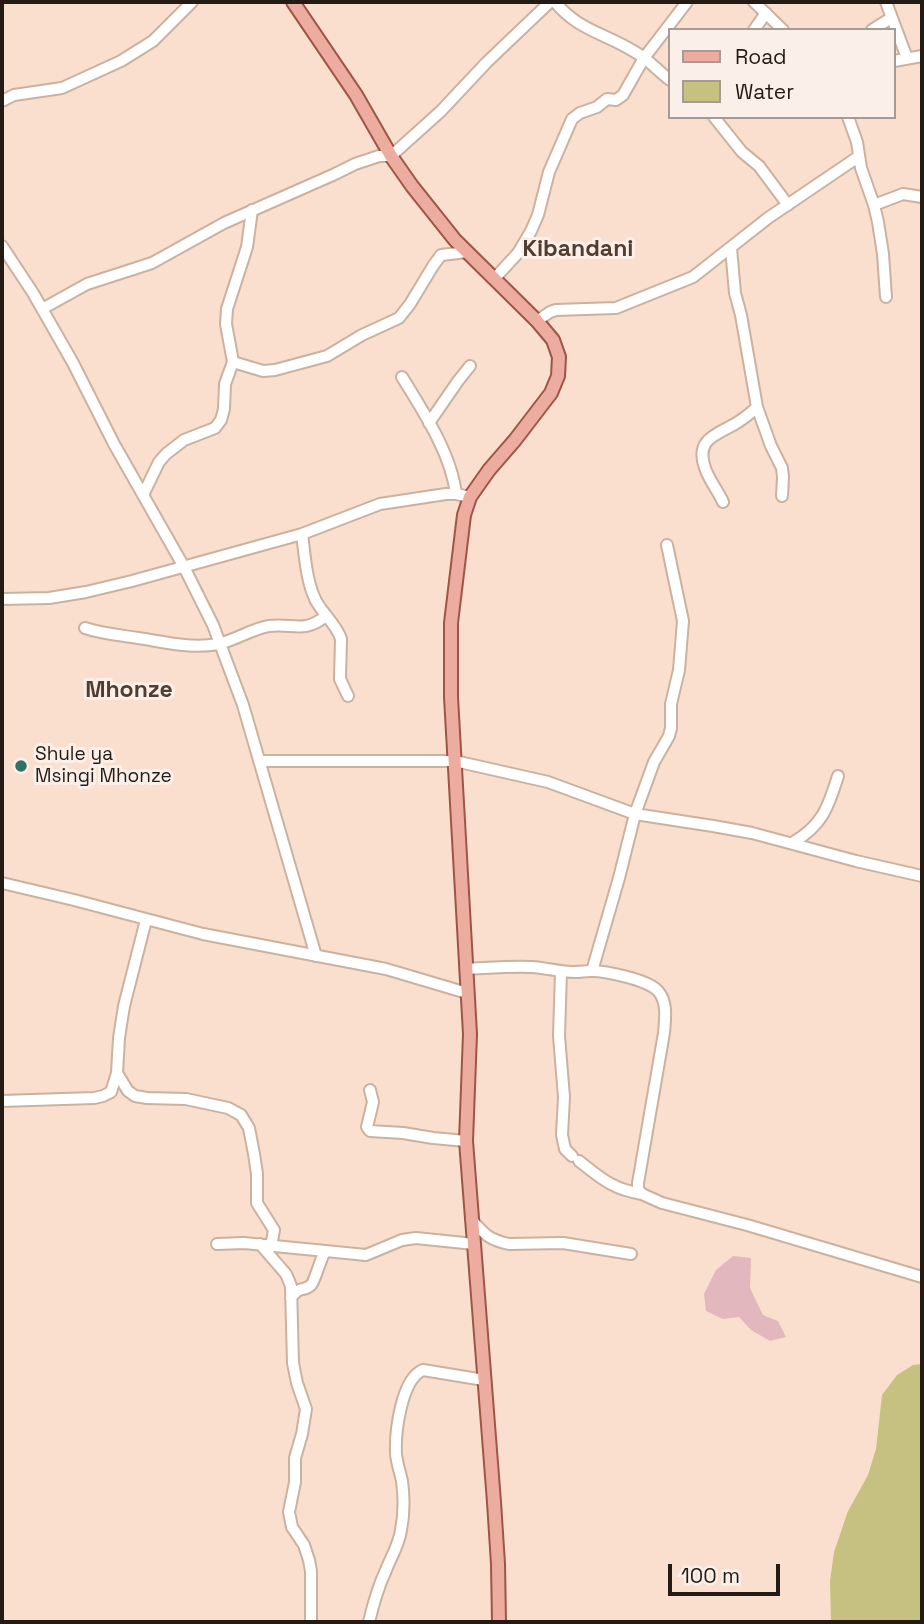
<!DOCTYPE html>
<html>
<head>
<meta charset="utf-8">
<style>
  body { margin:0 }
  #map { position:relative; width:924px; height:1624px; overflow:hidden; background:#fbdfce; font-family:"Space Grotesk",sans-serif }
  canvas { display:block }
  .frame { position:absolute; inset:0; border:4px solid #241b14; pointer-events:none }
  .legend { position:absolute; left:668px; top:28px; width:228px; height:91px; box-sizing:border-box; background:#fbf0e9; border:2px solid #a59b94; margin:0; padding:9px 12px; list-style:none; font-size:21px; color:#241b14 }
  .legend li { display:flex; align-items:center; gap:14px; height:35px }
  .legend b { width:35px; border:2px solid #a59b94 }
  .scale { position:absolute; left:668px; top:1564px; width:112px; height:32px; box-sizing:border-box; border:4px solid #241b14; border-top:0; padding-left:9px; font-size:21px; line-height:24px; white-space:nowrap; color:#241b14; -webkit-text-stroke:5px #fbf0e9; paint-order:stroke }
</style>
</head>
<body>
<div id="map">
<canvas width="924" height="1624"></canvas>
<div class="frame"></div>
<ul class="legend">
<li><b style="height:9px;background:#edaca0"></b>Road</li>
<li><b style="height:19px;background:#c7c181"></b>Water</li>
</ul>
<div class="scale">100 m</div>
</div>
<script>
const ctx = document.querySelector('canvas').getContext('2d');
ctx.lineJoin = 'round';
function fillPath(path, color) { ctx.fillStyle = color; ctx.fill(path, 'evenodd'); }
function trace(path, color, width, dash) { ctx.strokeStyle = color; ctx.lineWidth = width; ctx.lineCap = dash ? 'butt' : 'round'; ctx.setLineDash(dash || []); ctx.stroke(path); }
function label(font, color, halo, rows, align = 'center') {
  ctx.font = font + ' "Space Grotesk",sans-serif'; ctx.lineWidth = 6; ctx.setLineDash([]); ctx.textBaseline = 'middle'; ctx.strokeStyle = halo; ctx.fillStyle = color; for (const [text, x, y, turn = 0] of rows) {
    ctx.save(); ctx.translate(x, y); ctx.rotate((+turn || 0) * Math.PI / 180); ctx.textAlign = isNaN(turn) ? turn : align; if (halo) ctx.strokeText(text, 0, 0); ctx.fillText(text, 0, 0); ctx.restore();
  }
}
fillPath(new Path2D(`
  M 733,1256 L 751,1258 L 750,1288 L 763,1315 L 778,1321 L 786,1337 L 770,1341 L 751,1330 L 739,1317 L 723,1319 L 706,1311 L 704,1294 L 716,1270 Z`), '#e3b7be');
fillPath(new Path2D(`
  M 922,1364 L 922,1622 L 831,1622 L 830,1581 L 834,1552 L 848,1511 L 868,1475 L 876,1449 L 882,1395 L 897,1375 L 913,1365 Z`), '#c7c181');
const minor = new Path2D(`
  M 555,2 C 579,31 605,33 635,52 C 648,59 658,71 670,80
  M 754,2 L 783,30
  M 886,2 L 907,58
  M 754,30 L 766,13
  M 872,30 L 891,18
  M 894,61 L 922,56
  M 2,101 L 14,95 L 62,88 L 121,61 L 153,41 L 192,2
  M 714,117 L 742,152 L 759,166 L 788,205
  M 848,117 L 857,142 L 861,168 L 874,205 L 878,222 L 883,254 L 886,297
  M 874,205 L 903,194 L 922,197
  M 2,246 L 33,293 L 73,363 L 114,444 L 184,567 L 213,625 L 243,705 L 316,956
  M 731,248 L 735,293 L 741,315 L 757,407 L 771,446 L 782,468 L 783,477 L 782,496
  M 495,278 L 518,253 L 531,231 L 538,215 L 549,172 L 572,119 L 580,113 L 597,107 L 607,99 L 616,100 L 623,95 L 644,58 L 687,2
  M 42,309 L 87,284 L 152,263 L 224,223 L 335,174 L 355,164 L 379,156 L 391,156 L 441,111 L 487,62 L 550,2
  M 537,321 L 550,312 L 556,310 L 616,308 L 693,277 L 768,218 L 858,157
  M 233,362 L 263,371 L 275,370 L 327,356 L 362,335 L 399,318 L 410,304 L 433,266 L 441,255 L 467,252
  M 402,377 C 423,411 451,453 456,494
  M 429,423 L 458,381 L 470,366
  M 143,495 L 159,462 L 166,454 L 184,440 L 215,428 L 221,420 L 224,409 L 225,384 L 233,362 L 226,324 L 227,309 L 247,247 L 252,210
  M 723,502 C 718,491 709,480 705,468 C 695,440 715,435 735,424 C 743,419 750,414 757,407
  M 302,534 C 305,556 306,581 316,601 C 323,614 337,625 341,639 L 340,679 L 348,696
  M 2,599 L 49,598 L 86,592 L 132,581 L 302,534 L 380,504 L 446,494 L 456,494 L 470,497
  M 85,628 C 103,634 120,635 138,638 C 165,642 191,649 218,644 C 236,640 251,629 269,626 C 294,623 303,634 326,616
  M 259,761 L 455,761 L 548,782 L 635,814 L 713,826 L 752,833 L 856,861 L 922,876
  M 792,843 C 822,826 828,808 838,776
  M 2,883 L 74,900 L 203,934 L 386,969 L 467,993
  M 467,969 C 489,968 510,966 532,967 C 546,968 561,972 575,972 C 580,972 586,971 591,971 C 607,971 648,980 658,991 C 668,1002 665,1020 664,1033 L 638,1183 L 638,1189 L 642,1194 L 662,1203 L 747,1225 L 922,1277
  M 561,971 L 559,1036 L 564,1097 L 562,1135 L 565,1149 L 572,1156
  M 592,971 L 619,878 L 635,814 L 654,762 L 669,736 L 671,728 L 671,704 L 679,670 L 683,621 L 667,545
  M 117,1073 L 128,1091 L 135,1096 L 147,1098 L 186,1099 L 228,1108 L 241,1115 L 249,1128 L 254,1154 L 257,1174 L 257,1203 L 274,1230 L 271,1247
  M 370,1090 L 373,1102 L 367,1127 L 370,1131 L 403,1133 L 433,1138 L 466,1141
  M 2,1101 L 94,1098 L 103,1096 L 111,1092 L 117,1073 L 119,1038 L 124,1006 L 146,920
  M 579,1161 C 602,1179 612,1189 642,1194
  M 471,1219 C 484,1234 489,1240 509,1244 L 563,1243 L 631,1254
  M 217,1244 L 244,1243 L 366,1255 L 402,1240 L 416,1238 L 474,1244
  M 260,1244 L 286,1274 L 291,1286 L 293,1363 L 297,1383 L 306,1409 L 302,1434 L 295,1458 L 295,1482 L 289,1512 L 292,1527 L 304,1545 L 309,1560 L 311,1571 L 311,1622
  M 291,1298 C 300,1285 304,1292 311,1285 C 314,1283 321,1258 325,1251
  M 369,1622 C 373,1605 378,1587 386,1570 C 391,1557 399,1545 401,1530 C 404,1515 404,1496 402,1481 C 400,1472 397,1464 396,1454 C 395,1433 401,1379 423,1370 L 484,1380`);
const major = new Path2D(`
  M 293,2 L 356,95 L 391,156 L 412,186 L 455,240 L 537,321 L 553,340 L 559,357 L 558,376 L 551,393 L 515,440 L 489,470 L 470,497 L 464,515 L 451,623 L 451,697 L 470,1034 L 466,1141 L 494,1502 L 498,1564 L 499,1622`);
trace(minor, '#cbb1a0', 14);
trace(major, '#9f5546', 16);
trace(minor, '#fff', 10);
trace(major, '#edaca0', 12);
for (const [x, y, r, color] of [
  [21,766,7,"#2f7264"]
]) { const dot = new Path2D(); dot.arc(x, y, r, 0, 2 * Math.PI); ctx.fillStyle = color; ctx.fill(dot); trace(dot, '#fbf0e9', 2.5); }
label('19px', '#241b14', '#fbf0e9', [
  ["Shule ya",35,755],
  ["Msingi Mhonze",35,777]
], 'left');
label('bold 23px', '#533d2f', '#fbf0e9', [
  ["Kibandani",578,250],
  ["Mhonze",129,691]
]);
</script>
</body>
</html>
